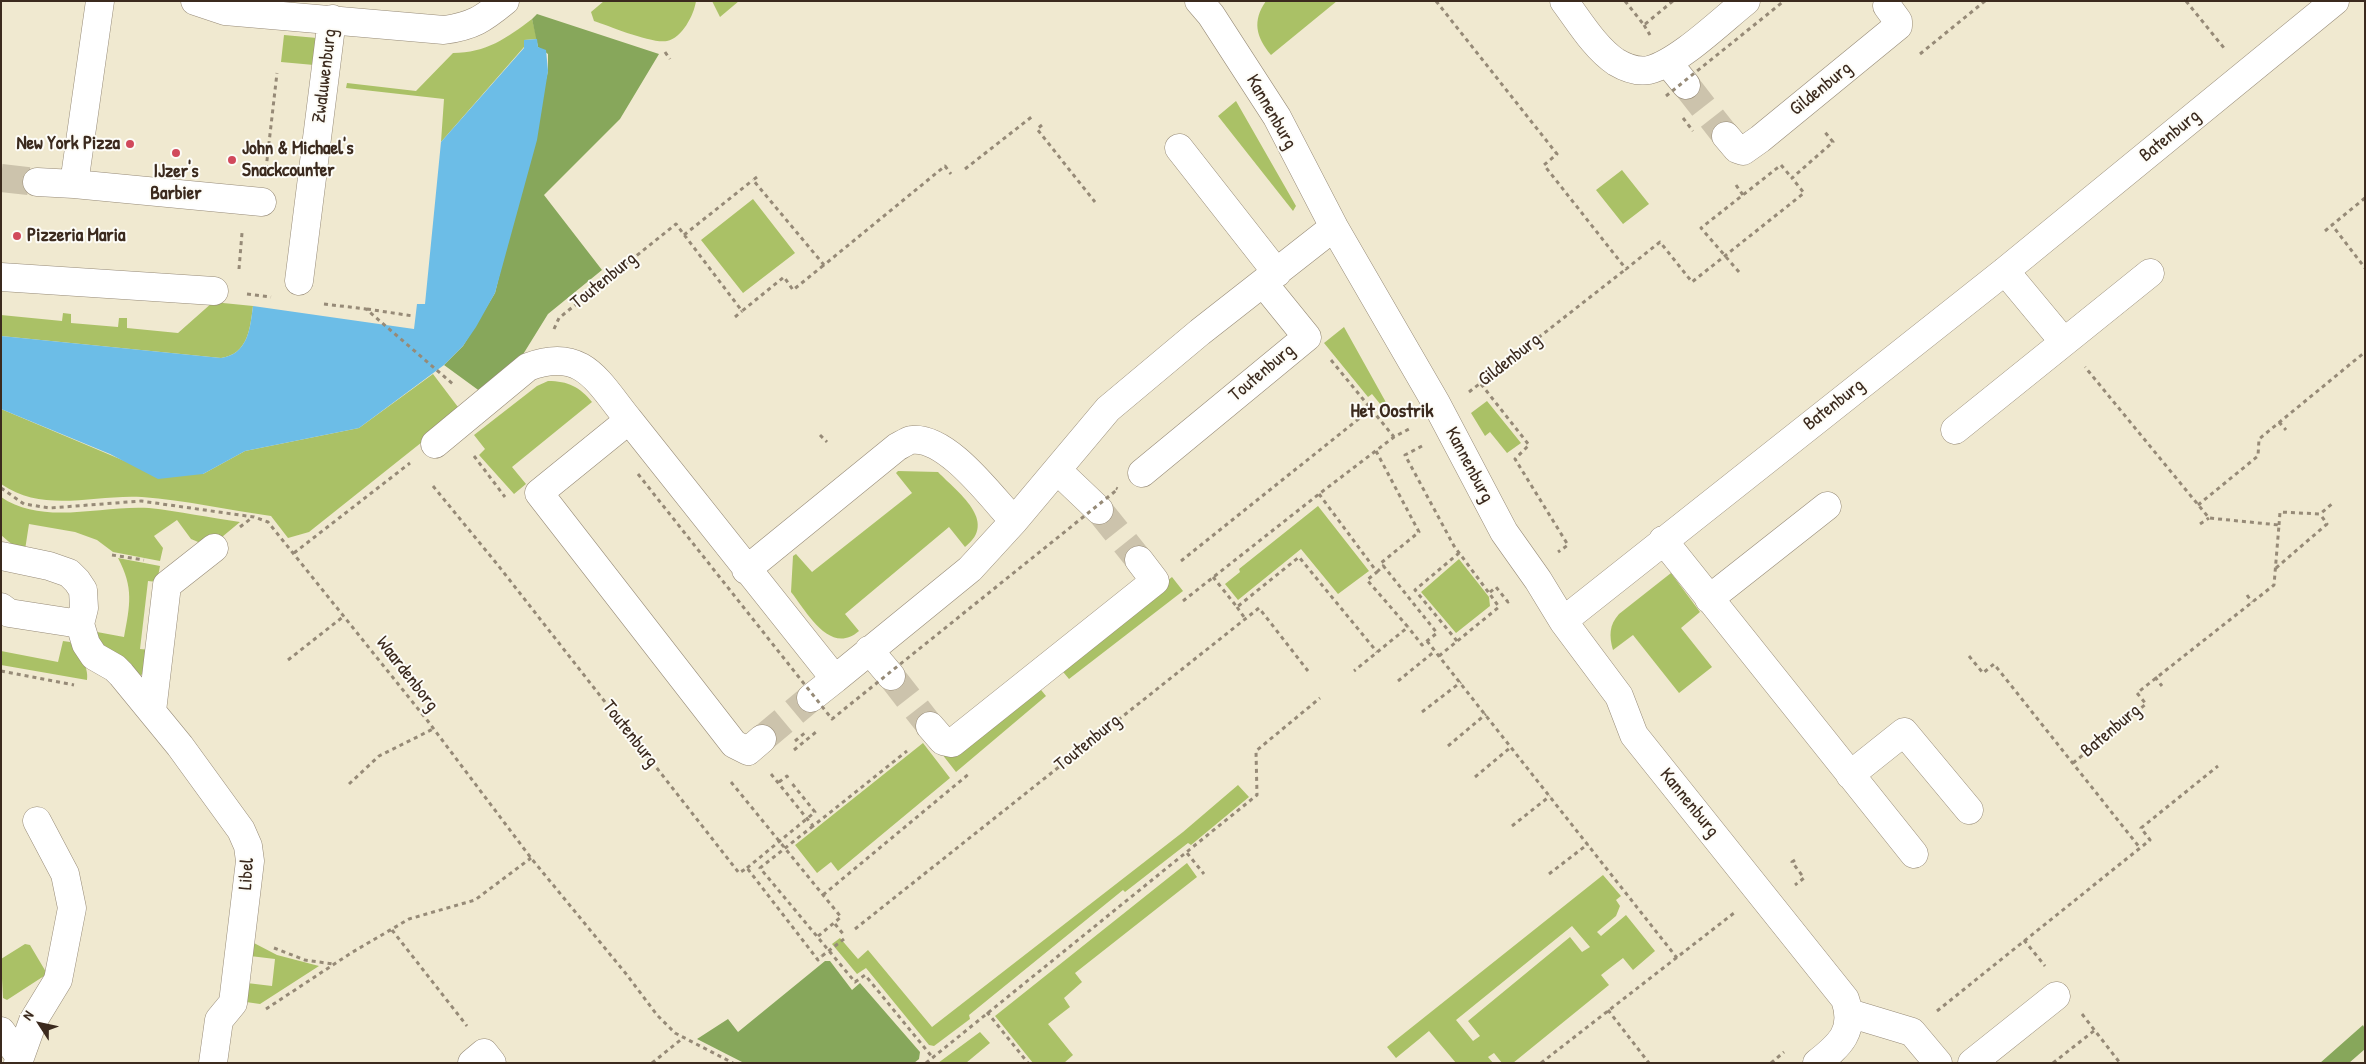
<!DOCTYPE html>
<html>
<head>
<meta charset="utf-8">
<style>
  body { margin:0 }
  #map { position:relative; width:2366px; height:1064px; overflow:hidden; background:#f0e9d0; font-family:"Patrick Hand",sans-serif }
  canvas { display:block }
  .frame { position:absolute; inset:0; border:2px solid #3b2a1e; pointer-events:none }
  .north { position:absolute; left:15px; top:999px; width:50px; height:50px; -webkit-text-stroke:4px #fdfcf7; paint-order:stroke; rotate:305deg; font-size:14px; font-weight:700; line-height:20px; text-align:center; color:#3b2a1e }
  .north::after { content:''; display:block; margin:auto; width:18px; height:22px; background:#3b2a1e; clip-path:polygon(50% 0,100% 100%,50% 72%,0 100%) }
</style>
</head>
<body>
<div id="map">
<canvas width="2366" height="1064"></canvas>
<div class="frame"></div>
<div class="north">N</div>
</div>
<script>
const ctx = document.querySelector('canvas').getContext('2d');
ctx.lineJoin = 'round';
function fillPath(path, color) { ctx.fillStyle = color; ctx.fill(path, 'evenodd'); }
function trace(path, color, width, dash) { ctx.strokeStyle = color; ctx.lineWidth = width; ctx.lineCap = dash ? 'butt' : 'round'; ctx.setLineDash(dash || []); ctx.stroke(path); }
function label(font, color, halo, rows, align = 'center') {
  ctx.font = font + ' "Patrick Hand",sans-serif'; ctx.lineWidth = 4; ctx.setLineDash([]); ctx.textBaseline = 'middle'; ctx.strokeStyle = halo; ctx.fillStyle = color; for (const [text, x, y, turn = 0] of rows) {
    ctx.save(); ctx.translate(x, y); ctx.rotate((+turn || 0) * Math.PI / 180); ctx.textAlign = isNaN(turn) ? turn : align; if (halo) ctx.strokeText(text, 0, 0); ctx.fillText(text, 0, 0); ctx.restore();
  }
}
fillPath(new Path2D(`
  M 604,1 L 696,1 C 694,15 682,38 667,41 C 652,44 609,26 594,21 L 591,12 Z
  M 712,1 L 739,1 L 720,17 Z
  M 1266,1 L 1337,1 L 1271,55 C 1256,37 1252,21 1266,1 Z
  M 532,19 L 537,39 L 524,40 L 524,47 L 441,142 L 444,99 L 346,88 L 347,83 L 416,91 L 453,53 C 486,53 507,38 532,19 Z
  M 284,35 L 317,38 L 314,65 L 281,62 Z
  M 1236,101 L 1296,206 L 1293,211 L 1218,116 Z
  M 1622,170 L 1649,204 L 1623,224 L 1596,190 Z
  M 753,199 L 795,253 L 743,293 L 701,240 Z
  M 213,302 L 253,306 C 250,329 248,354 221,358 L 1,336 L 1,315 L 62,321 L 63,313 L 71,314 L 71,323 L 118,327 L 119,318 L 127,318 L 127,328 L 178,333 Z
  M 1344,327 L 1388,406 L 1385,410 L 1372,394 L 1368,397 L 1324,343 Z
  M 433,374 L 461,411 L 309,532 L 288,538 L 271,516 C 228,510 185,500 142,497 C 94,494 45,514 1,484 L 1,409 L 127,462 L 203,474 L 245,451 L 359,428 Z
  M 548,381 C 568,381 580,387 592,402 L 512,467 L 526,484 L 514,494 L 479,455 L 485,449 L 474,435 L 537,386 Z
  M 1487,401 L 1521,443 L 1507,453 L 1490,432 L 1485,436 L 1471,413 Z
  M 898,471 L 938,472 C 957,492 999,521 965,547 L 949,527 L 845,614 L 859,631 C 830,656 807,612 791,592 L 793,556 L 796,554 L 812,572 L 912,493 L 896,473 Z
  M 1,497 C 43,526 101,505 149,508 C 179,511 210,518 240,522 L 210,547 L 191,539 L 177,520 L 154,536 L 163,548 L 160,561 L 113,552 L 97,540 L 75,532 L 29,524 L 25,550 L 16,548 L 1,535 Z
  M 1318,506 L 1369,571 L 1338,594 L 1301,549 L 1238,600 L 1225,584 L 1240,572 L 1239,569 Z
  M 118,558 L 160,566 L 157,582 L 148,581 L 140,649 L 151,650 L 146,673 L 135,677 L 102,650 L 97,632 L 124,637 C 130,605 134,588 118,558 Z
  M 1459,559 L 1489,597 L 1490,606 L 1456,633 L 1421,592 Z
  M 1671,573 L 1700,612 L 1681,628 L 1712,667 L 1679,693 L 1633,635 L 1613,650 C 1609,636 1609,625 1619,614 Z
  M 1172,577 L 1183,591 L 1069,679 L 1059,667 Z
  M 63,641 L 70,642 C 78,654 89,665 87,680 L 1,665 L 1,651 L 58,662 Z
  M 1037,685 L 1046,696 L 956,772 L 938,749 Z
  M 923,743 L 950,778 L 838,871 L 831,862 L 817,873 L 795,845 Z
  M 1238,785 L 1249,797 L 1191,845 L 1188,843 L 1125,892 L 1123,890 L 969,1015 L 970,1019 L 934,1046 L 929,1045 L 866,968 L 857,974 L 832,944 L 840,938 L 858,959 L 868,950 L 932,1027 L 1183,832 Z
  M 1187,863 L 1197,877 L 1075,973 L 1082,982 L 1064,998 L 1070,1007 L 1048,1024 L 1073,1055 L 1064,1063 L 1033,1063 L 995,1016 Z
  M 1603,875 L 1621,896 L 1616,900 L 1620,906 L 1616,916 L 1597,932 L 1601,936 L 1626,915 L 1655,951 L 1633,970 L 1623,958 L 1601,975 L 1609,985 L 1513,1063 L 1502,1063 L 1494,1053 L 1488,1057 L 1493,1063 L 1456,1063 L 1429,1031 L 1396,1058 L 1387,1047 ZM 1572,926 L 1590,947 L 1582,952 L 1570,937 L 1468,1021 L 1480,1036 L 1473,1041 L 1456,1020 Z
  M 252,942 L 277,955 L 319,966 L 260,1004 L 246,1002 L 247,983 L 272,986 L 275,959 L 250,956 Z
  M 25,944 L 30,945 L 46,972 L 44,976 L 7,1000 L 3,998 L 1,959 Z
  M 980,1032 L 990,1043 L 966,1063 L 938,1063 Z`), '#aac166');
fillPath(new Path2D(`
  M 537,14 L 659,54 L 620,119 L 544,195 L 602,270 L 548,314 L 522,356 L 481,392 L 444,365 L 463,346 L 495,293 L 548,71 L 548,54 L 538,47 L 532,19 Z
  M 825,961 L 830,961 L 852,990 L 860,983 L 920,1052 L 919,1059 L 914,1063 L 744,1063 L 697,1039 L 728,1019 L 738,1032 Z
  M 2363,1025 L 2365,1029 L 2365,1049 L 2349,1063 L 2320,1063 Z`), '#87a75b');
fillPath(new Path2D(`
  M 537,39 L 538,47 L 546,50 L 548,71 L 537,140 L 495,293 L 476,327 L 463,346 L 444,365 L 359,428 L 245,451 L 203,474 L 158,479 L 110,454 L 1,409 L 1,336 L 221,358 C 248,354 250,329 253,306 L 414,329 L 417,304 L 425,304 L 441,142 L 524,48 L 524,40 Z`), '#6cbde7');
trace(new Path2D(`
  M 1686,85 L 1726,136
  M 1,178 L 37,182
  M 1099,510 L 1139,560
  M 891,676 L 930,726
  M 762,739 L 811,698`), '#ccc3ac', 28, [28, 14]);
const minor = new Path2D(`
  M 195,1 L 225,11 L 444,30 C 473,26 483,19 505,1
  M 1199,1 L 1211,15 L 1277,117 L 1334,227 L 1436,403 L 1504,532 L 1538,580 L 1563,621 L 1619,696 L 1634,735 L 1845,999 C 1856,1031 1840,1045 1817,1063
  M 1564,1 C 1579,21 1595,48 1616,62 C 1626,68 1638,72 1649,70 C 1678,63 1721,21 1746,1
  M 1668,63 L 1686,85
  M 1726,136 L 1737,149 L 1743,151 L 1760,139 L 1898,26 L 1898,21 L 1887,6
  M 1179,148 L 1277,273
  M 37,182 L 74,184 L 100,1
  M 74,184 L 262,202
  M 2005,271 L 2064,342
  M 1,277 L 214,291
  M 299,281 L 332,19
  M 629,420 L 539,493 L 734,744 L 748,751 L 762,739
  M 1955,430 L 2150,273
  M 435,444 L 528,367 C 583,346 598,382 629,420 L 835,679 L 970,569 L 1014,521 L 1108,409 L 1200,332 L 1334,227
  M 1057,470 L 1099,510
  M 1142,473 L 1307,337 L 1264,284
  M 1663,540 L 1914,854
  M 1,556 L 49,566 L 69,573 L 77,581 L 83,590 L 84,608 L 80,624 L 86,644 L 94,656 L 115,668 L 121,674 L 180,746 L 241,830 L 248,846 L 250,861 L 233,1003 L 219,1020 L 213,1063
  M 746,570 L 897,447 C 901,445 907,441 911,440 C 947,435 992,498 1014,521
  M 1709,599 L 1827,506
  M 1,607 L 9,613 L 80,624
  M 1563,621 L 2005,271 L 2335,1
  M 869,650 L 891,676
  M 811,698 L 835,679
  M 152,711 L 167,585 L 214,548
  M 930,726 L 943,741 L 952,743 L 1155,581 L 1139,560
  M 1850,775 L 1904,732 L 1969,810
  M 1849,1013 L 1912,1032 L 1938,1063
  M 1,1031 L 20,1057
  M 18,1063 L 33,1021 L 58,980 L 72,908 L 65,874 L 37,821
  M 472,1063 L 484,1053 L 492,1063
  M 1972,1063 L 2056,996`);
trace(minor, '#968a77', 29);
trace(new Path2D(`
  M 1436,1 L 1557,154 L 1544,165 L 1626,269 L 1660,242 L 1692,282 L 1804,193 L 1792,178 L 1833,142 L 1824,131 L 1825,130
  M 1625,1 L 1644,25 L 1673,1
  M 2186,1 L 2224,48
  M 1644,25 L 1650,35
  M 665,52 L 670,59
  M 1920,54 L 1985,1
  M 1683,118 L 1693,131
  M 1042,125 L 1037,129 L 1095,202
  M 1781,165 L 1792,178
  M 266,169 L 277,73
  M 965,169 L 1034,115
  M 757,177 L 753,180 L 824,265 L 945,166 L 951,174
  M 1736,185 L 1743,195
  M 2365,198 L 2332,225 L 2365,268
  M 2325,231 L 2332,225
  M 684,235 L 753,180
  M 239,269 L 242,233
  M 247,294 L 271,297
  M 324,304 L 366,309 L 454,385
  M 367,309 L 413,316
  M 735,317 L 742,311
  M 554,329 L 559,318 L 676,224 L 742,311 L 784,277 L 793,290 L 824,265
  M 1331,360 L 1394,437
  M 1481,384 L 1529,445 L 1515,459 L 1568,545 L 1558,552
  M 1469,392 L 1626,269
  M 2279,422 L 2286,430
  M 820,435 L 827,442
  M 1422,446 L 1405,455 L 1454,546 L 1489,593
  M 1376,451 L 1419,532 L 1381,563 L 1437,633 L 1422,645 L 1408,627
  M 474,456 L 505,497
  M 433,486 L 497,564 L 739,873 L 747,868 L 818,960 L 822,956
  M 1,488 L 24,504 L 50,508 L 141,501 L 254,517 L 268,522 L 427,720 L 531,858 L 627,975 L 657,1015 L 675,1033 L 733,1063
  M 1319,494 L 1377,572 L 1367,580 L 1408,627 L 1354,671
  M 2198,505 L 2258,456 L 2259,439 L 2365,352
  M 2200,524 L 2209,518
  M 2279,525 L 2280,512 L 2320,514 L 2333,503
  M 240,527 L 253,517
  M 294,553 L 410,463
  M 112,555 L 144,560
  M 1181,561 L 1371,409
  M 2276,568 L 2327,524 L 2320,514
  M 1377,572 L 1384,565
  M 1213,577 L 1237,607 L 1299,557 L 1377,652
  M 2247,595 L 2252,602
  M 1183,601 L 1319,494 L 1394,437 L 1411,428
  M 1237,607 L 1244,617
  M 1427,641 L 1677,958
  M 1457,641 L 1415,590 L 1459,553
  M 1439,656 L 1499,607 L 1489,593 L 1496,587 L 1508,602 L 1511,599
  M 1969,656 L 1983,673 L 1994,664 L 2140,848
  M 288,660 L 344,616
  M 1,671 L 74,685
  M 2155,677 L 2162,686
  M 1398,681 L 1435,651
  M 1422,712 L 1461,682
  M 795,741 L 806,732
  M 1448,746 L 1486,714
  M 794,750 L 816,732
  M 2073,763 L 2146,704 L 2137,693 L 2274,585 L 2279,525 L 2209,518 L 2085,367
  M 771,774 L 813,826 L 907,751
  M 1475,777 L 1511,747
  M 731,782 L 841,917 L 817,937
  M 779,782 L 787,776 L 790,781
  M 349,784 L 379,756 L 433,729
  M 813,826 L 760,868 L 855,982 L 865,975 L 933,1058
  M 1512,826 L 1550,796
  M 1187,853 L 1204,874
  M 1795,860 L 1792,862 L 1804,878 L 1795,885
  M 1549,874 L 1588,844
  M 823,895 L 970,773
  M 835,924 L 844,935
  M 392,930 L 467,1026
  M 2024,940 L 2045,966
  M 274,948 L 305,960 L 333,964
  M 266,1009 L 351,953 L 409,919 L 475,900 L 531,858
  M 1608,1010 L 1649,1063
  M 1937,1011 L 2150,840 L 2141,828 L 2218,766
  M 987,1012 L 1028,1063
  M 2082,1014 L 2120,1063
  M 652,1063 L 683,1038
  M 926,1063 L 1257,795 L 1256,751 L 1320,698
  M 1541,1063 L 1734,913
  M 1771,1063 L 1784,1052
  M 2053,1063 L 2095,1030`), '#968a77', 3, [4, 4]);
trace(minor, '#fff', 28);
trace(new Path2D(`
  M 1666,96 L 1784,1
  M 1739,272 L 1701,228 L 1781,165
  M 638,474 L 832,719 L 1118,489 L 1116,488
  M 747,868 L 815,812 L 790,781
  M 855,929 L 1259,608 L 1308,671
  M 822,956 L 844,939`), '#968a77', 3, [4, 4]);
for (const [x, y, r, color] of [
  [130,144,5,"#d1495b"],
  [176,153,5,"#d1495b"],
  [232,160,5,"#d1495b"],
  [17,236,5,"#d1495b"]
]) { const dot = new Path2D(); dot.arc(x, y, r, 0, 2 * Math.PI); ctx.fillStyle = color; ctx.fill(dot); trace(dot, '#fdfcf7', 2); }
label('19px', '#3b2a1e', '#fdfcf7', [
  ["Zwaluwenburg",325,76,-83],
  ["Gildenburg",1821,89,-39],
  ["Kannenburg",1271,112,60],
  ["Batenburg",2170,136,-39],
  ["Toutenburg",604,281,-39],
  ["Gildenburg",1510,360,-38],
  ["Toutenburg",1262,373,-40],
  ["Batenburg",1834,405,-38],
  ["Kannenburg",1469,465,62],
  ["Waardenborg",407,674,52],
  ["Batenburg",2111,731,-40],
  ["Toutenburg",630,734,52],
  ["Toutenburg",1088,743,-39],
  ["Kannenburg",1689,803,51],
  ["Libel",247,874,-86]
]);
label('bold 19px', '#3b2a1e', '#fdfcf7', [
  ["New York Pizza",120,144,"right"],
  ["John & Michael's",242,149],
  ["Snackcounter",242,171],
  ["IJzer's",176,172,"center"],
  ["Barbier",176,194,"center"],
  ["Pizzeria Maria",27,236]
], 'left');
label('bold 20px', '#3b2a1e', '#fdfcf7', [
  ["Het Oostrik",1392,412]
]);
</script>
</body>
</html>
